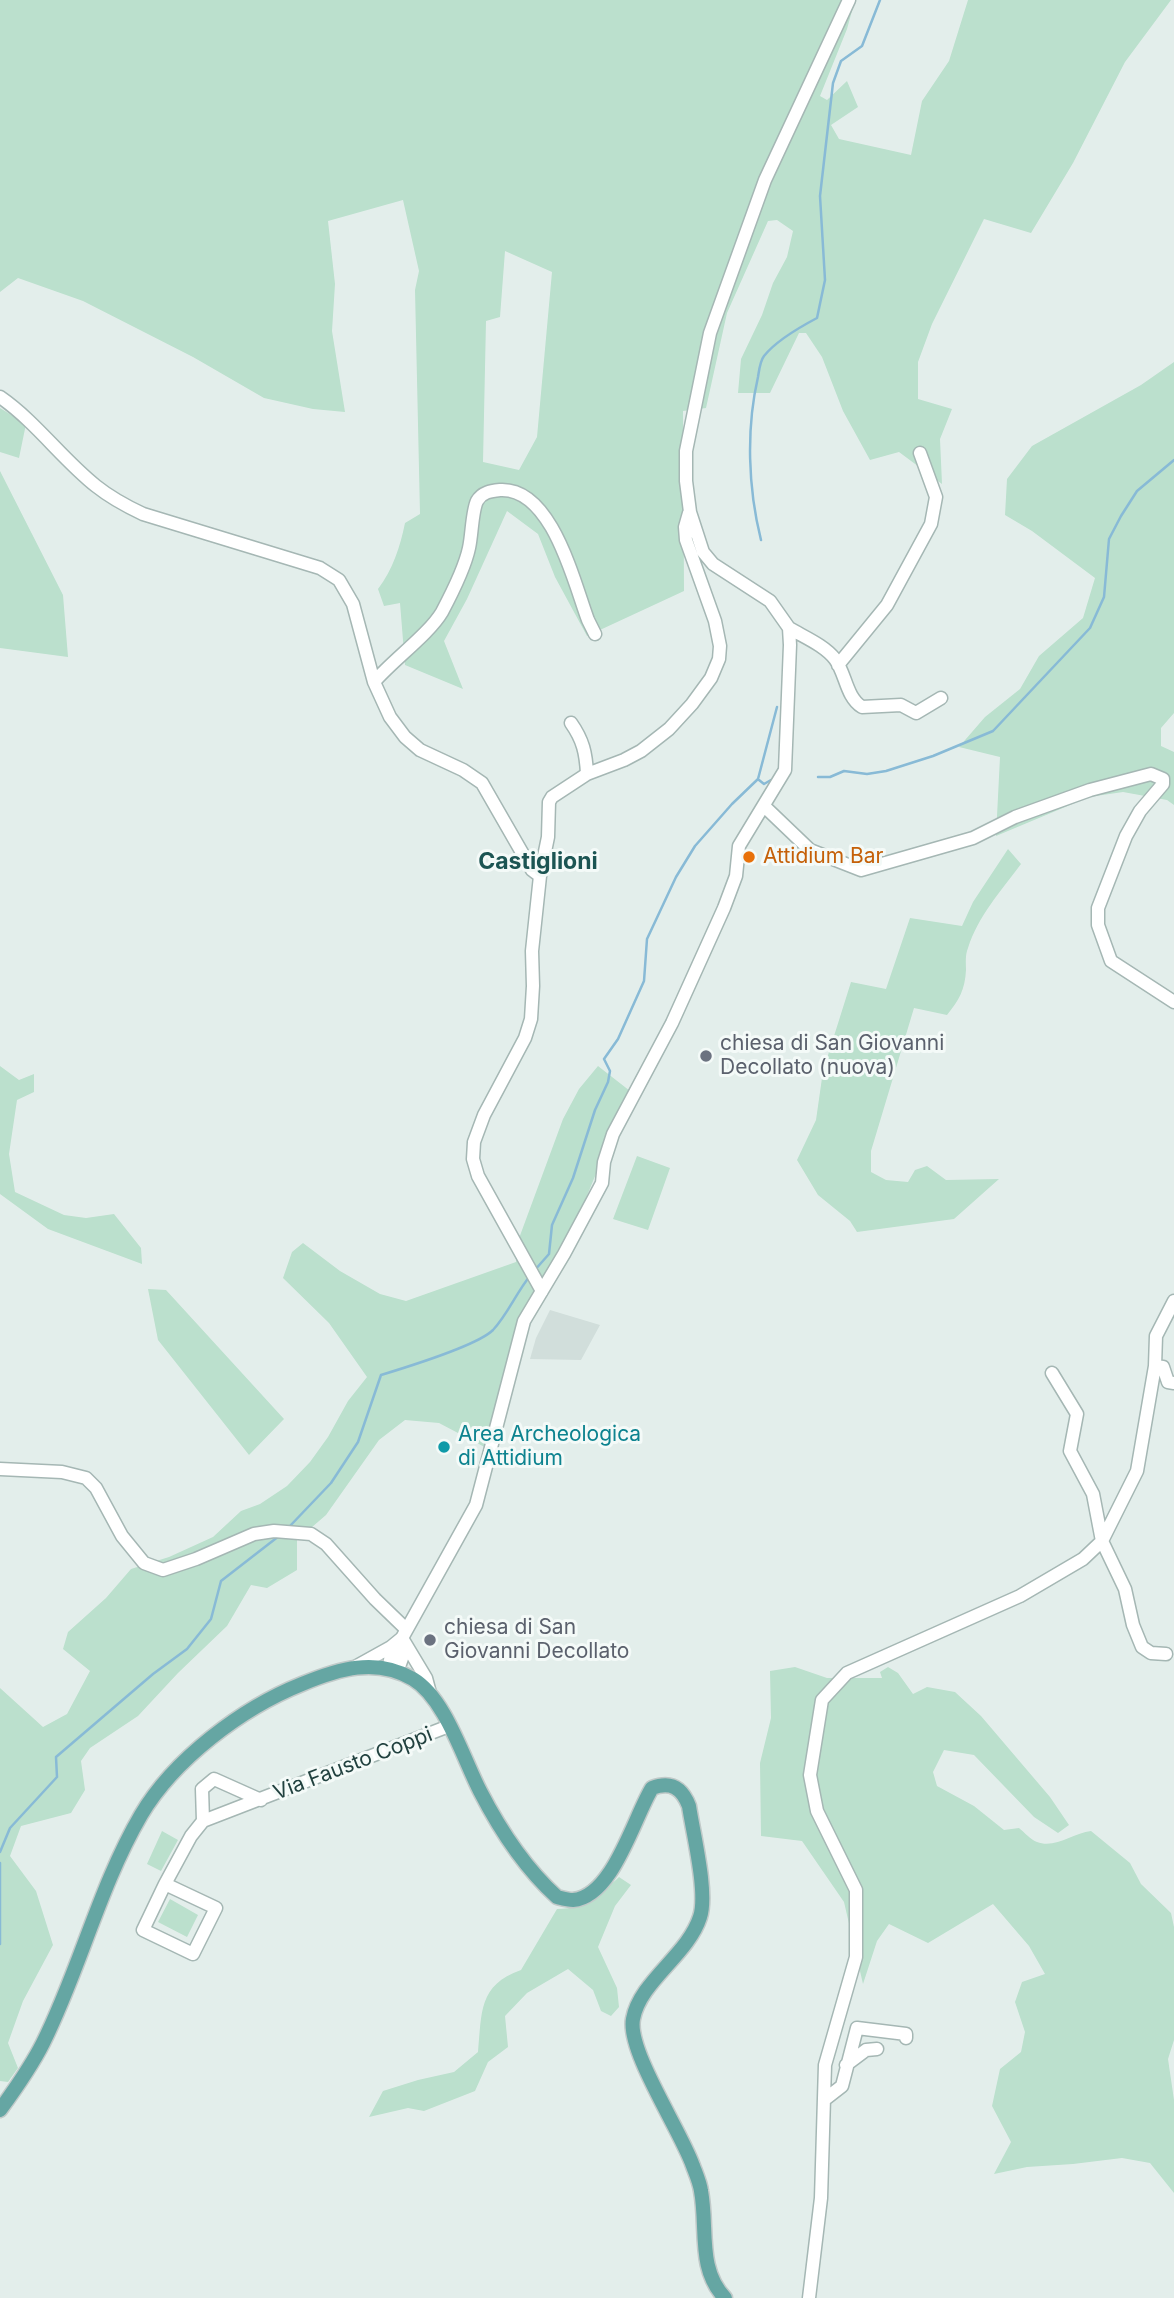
<!DOCTYPE html>
<html>
<head>
<meta charset="utf-8">
<style>
  body { margin:0 }
  canvas { display:block; background:#e3eeeb }
</style>
</head>
<body>
<canvas width="1174" height="2298"></canvas>
<script>
const ctx = document.querySelector('canvas').getContext('2d');
ctx.lineJoin = 'round';
function fillPath(path, color) { ctx.fillStyle = color; ctx.fill(path, 'evenodd'); }
function trace(path, color, width, dash) { ctx.strokeStyle = color; ctx.lineWidth = width; ctx.lineCap = dash ? 'butt' : 'round'; ctx.setLineDash(dash || []); ctx.stroke(path); }
function label(font, color, halo, rows, align = 'center') {
  ctx.font = font + ' Inter,sans-serif'; ctx.lineWidth = 6; ctx.setLineDash([]); ctx.textBaseline = 'middle'; ctx.strokeStyle = halo; ctx.fillStyle = color; for (const [text, x, y, turn = 0] of rows) {
    ctx.save(); ctx.translate(x, y); ctx.rotate((+turn || 0) * Math.PI / 180); ctx.textAlign = isNaN(turn) ? turn : align; if (halo) ctx.strokeText(text, 0, 0); ctx.fillText(text, 0, 0); ctx.restore();
  }
}
fillPath(new Path2D(`
  M 550,1310 L 600,1325 L 581,1360 L 530,1359 L 536,1338 Z`), '#d1dedb');
fillPath(new Path2D(`
  M 0,0 L 855,0 L 847,29 L 820,96 L 827,100 L 847,81 L 858,107 L 831,125 L 839,139 L 911,155 L 922,101 L 949,61 L 968,0 L 1171,0 L 1125,62 L 1073,163 L 1031,233 L 984,219 L 932,324 L 918,362 L 918,399 L 952,409 L 940,439 L 942,484 L 899,452 L 870,460 L 843,411 L 822,357 L 806,333 L 799,333 L 770,393 L 738,393 L 741,359 L 762,315 L 773,283 L 787,257 L 793,231 L 777,220 L 768,221 L 727,313 L 706,408 L 683,411 L 684,591 L 587,636 L 555,577 L 538,534 L 507,511 L 467,599 L 444,641 L 463,689 L 405,665 L 400,603 L 384,606 L 378,589 C 393,569 400,547 405,523 L 420,514 L 415,290 L 419,271 L 403,200 L 328,221 L 335,284 L 332,331 L 345,412 L 313,409 L 264,398 L 193,357 L 83,301 L 18,278 L 0,292 ZM 505,251 L 552,272 L 537,437 L 519,470 L 483,462 L 486,321 L 500,317 Z
  M 1174,362 L 1174,713 L 1161,728 L 1161,746 L 1174,752 L 1174,805 L 1167,800 L 1123,792 L 1089,797 L 996,836 L 1000,757 L 959,747 L 985,717 L 1020,689 L 1039,656 L 1083,618 L 1095,578 L 1032,531 L 1005,515 L 1007,479 L 1032,446 L 1141,385 Z
  M 0,408 L 26,424 L 19,458 L 0,452 Z
  M 0,471 L 63,595 L 68,657 L 0,648 Z
  M 1008,849 L 1021,864 C 1001,891 978,916 968,948 C 965,955 966,963 966,970 C 965,990 959,1000 947,1015 L 914,1008 L 871,1151 L 871,1172 L 886,1180 L 908,1182 L 915,1170 L 927,1166 L 946,1180 L 999,1179 L 954,1219 L 857,1232 L 850,1221 L 818,1195 L 797,1160 L 816,1120 L 823,1071 L 851,982 L 886,989 L 910,918 L 962,926 L 973,902 Z
  M 0,1066 L 19,1080 L 34,1074 L 34,1092 L 17,1100 L 9,1154 L 15,1192 L 64,1215 L 86,1218 L 114,1214 L 141,1248 L 142,1264 L 48,1229 L 0,1194 Z
  M 598,1066 L 630,1091 L 577,1220 L 527,1324 L 494,1452 L 439,1423 L 405,1420 L 379,1440 L 326,1515 L 297,1540 L 297,1570 L 267,1588 L 251,1585 L 227,1626 L 178,1673 L 138,1716 L 90,1748 L 81,1761 L 85,1790 L 71,1813 L 21,1826 L 10,1856 L 36,1891 L 53,1945 L 23,2001 L 8,2043 L 18,2068 L 8,2082 L 0,2081 L 0,1688 L 43,1727 L 67,1714 L 90,1671 L 63,1649 L 68,1632 L 106,1598 L 131,1569 L 169,1557 L 213,1537 L 241,1511 L 260,1504 L 287,1486 L 310,1462 L 328,1437 L 348,1401 L 367,1377 L 329,1323 L 283,1278 L 292,1252 L 303,1243 L 340,1271 L 380,1294 L 406,1301 L 516,1262 L 518,1241 L 563,1119 L 579,1089 Z
  M 637,1156 L 670,1168 L 648,1230 L 613,1219 Z
  M 148,1289 L 166,1290 L 284,1419 L 249,1455 L 158,1340 Z
  M 795,1667 L 827,1678 L 882,1678 L 880,1672 L 888,1667 L 898,1673 L 913,1694 L 927,1687 L 955,1692 L 981,1716 L 1050,1797 L 1069,1825 L 1058,1833 L 1034,1817 L 974,1755 L 944,1750 L 933,1772 L 937,1786 L 974,1806 L 1004,1830 L 1019,1828 C 1024,1832 1031,1840 1037,1842 C 1055,1849 1073,1833 1091,1831 L 1130,1863 L 1141,1884 L 1171,1913 L 1174,1927 L 1174,2040 L 1168,2059 L 1174,2100 L 1174,2193 L 1150,2163 L 1122,2158 L 1073,2164 L 1027,2167 L 994,2174 L 1011,2142 L 992,2106 L 1000,2069 L 1021,2052 L 1025,2032 L 1015,2002 L 1022,1982 L 1045,1974 L 1029,1946 L 993,1904 L 928,1943 L 889,1924 L 877,1941 L 863,1984 L 844,1902 L 802,1841 L 761,1836 L 760,1763 L 771,1718 L 770,1671 Z
  M 162,1831 L 178,1840 L 161,1871 L 147,1864 Z
  M 619,1877 L 631,1885 L 615,1906 L 598,1947 L 617,1988 L 619,2007 L 611,2016 L 601,2011 L 593,1990 L 568,1969 L 527,1993 L 505,2016 L 508,2047 L 488,2062 L 475,2091 L 424,2111 L 408,2108 L 369,2117 L 383,2091 L 418,2080 L 454,2072 L 478,2052 C 482,2013 478,1985 521,1970 L 557,1909 C 588,1908 597,1897 619,1877 Z
  M 170,1899 L 198,1915 L 187,1937 L 158,1922 Z`), '#bbe0cd');
trace(new Path2D(`
  M 761,540 C 748,488 746,429 758,377 C 759,371 760,361 764,356 C 775,342 800,327 817,318 L 825,280 L 820,196 L 833,83 L 841,61 L 862,46 L 880,0
  M 818,777 L 830,777 L 844,771 L 867,774 L 886,771 L 933,756 L 993,731 L 1090,628 L 1104,597 L 1109,539 L 1121,516 L 1137,491 L 1174,460
  M 759,780 L 764,784 L 771,780
  M 534,1271 L 549,1254 L 552,1225 L 573,1178 L 595,1110 L 608,1082 L 610,1071 L 604,1059 L 618,1039 L 644,981 L 647,939 L 676,877 L 695,846 L 732,804 L 758,779 L 777,707
  M 289,1527 L 331,1483 L 358,1442 L 381,1375 C 404,1368 478,1345 493,1330 C 508,1314 516,1293 530,1276
  M 0,1852 L 10,1828 L 57,1777 L 56,1757 L 153,1674 L 187,1649 L 211,1619 L 221,1581 L 279,1536
  M 0,1863 L 0,1944`), '#88bad6', 2.5);
const minor = new Path2D(`
  M 0,397 C 36,422 62,459 96,486 C 111,498 126,506 143,514 L 320,568 L 339,580 L 353,604 L 374,682 L 390,717 L 405,737 L 420,750 L 463,770 L 482,783 L 532,870 L 540,876
  M 789,628 C 804,637 824,645 835,659 C 846,674 846,697 862,707 L 901,705 L 916,713 L 941,698
  M 838,665 L 887,605 L 931,524 L 936,497 L 920,453
  M 374,682 C 393,660 429,634 442,612 C 451,595 465,567 469,548 C 472,535 472,511 477,501 C 482,492 491,491 500,490 C 552,487 574,583 588,620 L 595,634
  M 571,723 C 583,740 586,753 587,774
  M 764,806 L 810,850 L 861,870 L 973,838 L 1015,817 L 1090,790 L 1151,774 L 1163,779 L 1163,784 L 1140,811 L 1126,836 L 1098,908 L 1098,925 L 1111,961 L 1174,1002
  M 542,1291 L 478,1176 L 473,1159 L 474,1142 L 484,1115 L 525,1038 L 531,1019 L 533,986 L 532,951 L 540,876 L 548,837 L 549,802 L 552,797 L 587,774 L 624,760 L 641,751 L 669,729 L 692,704 L 711,678 L 719,659 L 720,646 L 715,621 L 686,540 L 685,527 L 689,513
  M 1155,1366 L 1163,1367 L 1168,1382 L 1174,1383
  M 1052,1373 L 1077,1414 L 1070,1451 L 1093,1494 L 1102,1541 L 1125,1589 L 1133,1625 L 1142,1647 L 1151,1653 L 1166,1654
  M 0,1469 L 62,1472 L 86,1478 L 96,1488 L 122,1536 L 144,1563 L 163,1570 L 196,1559 L 254,1534 L 274,1531 L 311,1534 L 326,1544 L 375,1599 L 406,1629
  M 402,1638 L 426,1678 L 430,1693
  M 394,1645 L 390,1660 L 393,1670 L 400,1664 L 406,1647
  M 355,1667 L 391,1647 L 402,1638 L 476,1505 L 524,1321 L 564,1254 L 602,1183 L 604,1162 L 613,1134 L 672,1023 L 724,908 L 736,876 L 739,846 L 785,770 L 790,645 L 789,628 L 770,601 L 713,564 L 703,552 L 690,512 L 686,481 L 686,451 L 710,333 L 765,180 L 849,0
  M 203,1821 L 449,1726
  M 165,1884 L 216,1908 L 193,1954 L 143,1930 Z
  M 165,1884 L 191,1836 L 203,1821 L 202,1789 L 214,1779 L 261,1800
  M 846,2065 L 866,2050 L 877,2049
  M 824,2100 L 842,2086 L 857,2028 L 906,2034 L 906,2038
  M 809,2298 L 821,2198 L 825,2065 L 856,1957 L 856,1890 L 817,1811 L 810,1775 L 822,1700 L 847,1673 L 1020,1596 L 1083,1559 L 1102,1541 L 1137,1471 L 1155,1366 L 1156,1336 L 1174,1301`);
const major = new Path2D(`
  M 0,2110 C 16,2088 31,2067 43,2043 C 80,1969 99,1887 141,1815 C 174,1759 242,1708 302,1684 C 338,1669 376,1657 413,1679 C 445,1698 463,1758 480,1791 C 500,1830 525,1868 557,1897 C 561,1898 568,1900 573,1900 C 613,1897 634,1817 652,1788 C 671,1781 682,1788 689,1806 C 693,1833 708,1893 700,1917 C 688,1955 640,1981 633,2019 C 627,2051 681,2131 693,2166 C 696,2174 700,2183 701,2191 C 708,2228 697,2269 725,2298`);
trace(minor, '#a5b7b4', 15);
trace(major, '#c1cac9', 17);
trace(minor, '#fff', 12);
trace(major, '#65a6a3', 14);
for (const [x, y, r, color] of [
  [749,857,7,"#e8710a"],
  [706,1056,7,"#6b7280"],
  [444,1447,7,"#0f9aa8"],
  [430,1640,7,"#6b7280"]
]) { const dot = new Path2D(); dot.arc(x, y, r, 0, 2 * Math.PI); ctx.fillStyle = color; ctx.fill(dot); trace(dot, '#f4faf8', 2.5); }
label('21px', '#c56008', '#f4faf8', [
  ["Attidium Bar",763,857]
], 'left');
label('21px', '#5b616d', '#f4faf8', [
  ["chiesa di San Giovanni",720,1044],
  ["Decollato (nuova)",720,1068],
  ["chiesa di San",444,1628],
  ["Giovanni Decollato",444,1652]
], 'left');
label('21px', '#0d838f', '#f4faf8', [
  ["Area Archeologica",458,1435],
  ["di Attidium",458,1459]
], 'left');
label('21px', '#21413f', '#f4faf8', [
  ["Via Fausto Coppi",353,1764,-21]
]);
label('bold 23px', '#1c5553', '#f4faf8', [
  ["Castiglioni",538,862]
]);
</script>
</body>
</html>
